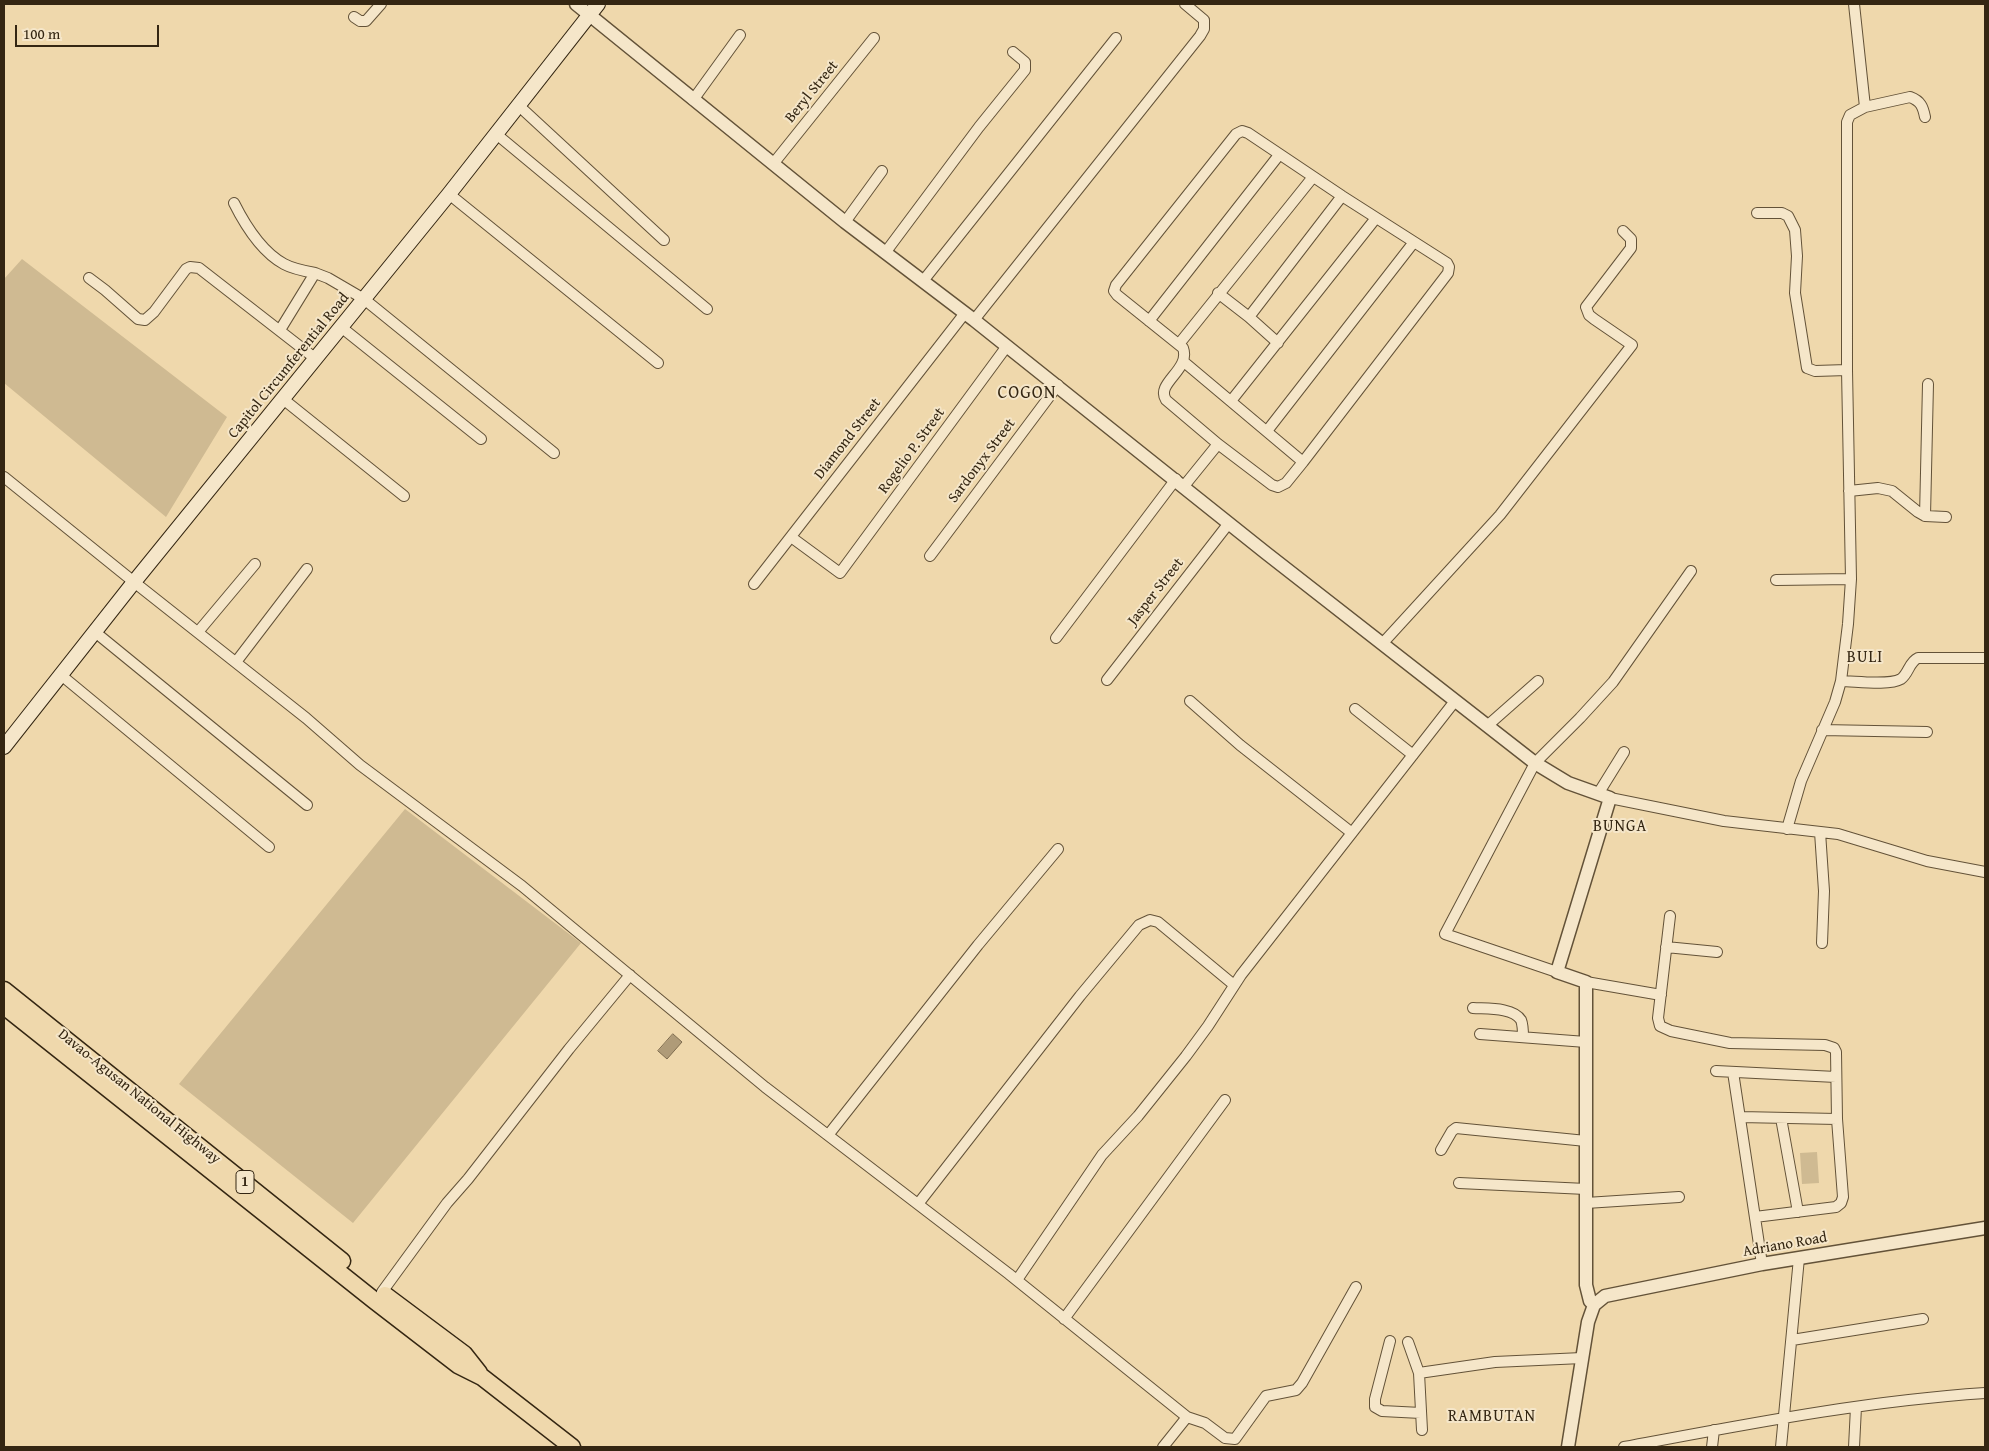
<!DOCTYPE html>
<html>
<head>
<meta charset="utf-8">
<style>
  body { margin:0 }
  #map { position:relative; width:1989px; height:1451px; overflow:hidden; background:#efd8ac; font-family:"Gentium Book Plus",serif }
  canvas { display:block }
  .frame { position:absolute; inset:0; border:5px solid #342612; pointer-events:none }
  .scale { position:absolute; left:15px; top:25px; width:144px; height:22px; box-sizing:border-box; border:2px solid #342612; border-top:0; padding-left:6px; font-size:15px; line-height:18px; white-space:nowrap; color:#342612; -webkit-text-stroke:4px #f5e6c9; paint-order:stroke }
</style>
</head>
<body>
<div id="map">
<canvas width="1989" height="1451"></canvas>
<div class="frame"></div>
<div class="scale">100 m</div>
</div>
<script>
const ctx = document.querySelector('canvas').getContext('2d');
ctx.lineJoin = 'round';
function fillPath(path, color) { ctx.fillStyle = color; ctx.fill(path, 'evenodd'); }
function trace(path, color, width, dash) { ctx.strokeStyle = color; ctx.lineWidth = width; ctx.lineCap = dash ? 'butt' : 'round'; ctx.setLineDash(dash || []); ctx.stroke(path); }
function label(font, color, halo, rows, align = 'center') {
  ctx.font = font + ' "Gentium Book Plus",serif'; ctx.lineWidth = 4; ctx.setLineDash([]); ctx.textBaseline = 'middle'; ctx.strokeStyle = halo; ctx.fillStyle = color; for (const [text, x, y, turn = 0] of rows) {
    ctx.save(); ctx.translate(x, y); ctx.rotate((+turn || 0) * Math.PI / 180); ctx.textAlign = isNaN(turn) ? turn : align; if (halo) ctx.strokeText(text, 0, 0); ctx.fillText(text, 0, 0); ctx.restore();
  }
}
fillPath(new Path2D(`
  M 22,259 L 227,417 L 166,517 L 4,383 L 4,279 Z
  M 405,809 L 581,943 L 353,1223 L 179,1084 Z
  M 1817,1152 L 1819,1183 L 1802,1184 L 1800,1153 Z`), '#cfba92');
const water = new Path2D(`
  M 673,1034 L 682,1042 L 667,1059 L 658,1051 Z`);
fillPath(water, '#af9b78');
trace(water, '#7e6c4f', 1);
const minor = new Path2D(`
  M 1854,4 L 1865,107
  M 354,17 L 360,21 L 366,21 L 381,4
  M 693,100 L 740,35
  M 518,105 L 664,240
  M 1242,131 L 1248,133 L 1342,196 L 1447,263 L 1449,267 L 1448,273 L 1303,462 L 1286,483 L 1278,487 L 1272,485 L 1218,444 L 1166,400 C 1155,383 1191,370 1183,348 L 1117,295 L 1114,291 L 1116,285 L 1236,134 Z
  M 495,133 L 707,309
  M 773,164 L 874,38
  M 449,194 L 658,363
  M 234,203 C 245,225 262,252 284,264 C 293,269 304,271 315,273 L 280,330
  M 1757,213 L 1782,213 L 1788,216 L 1795,230 L 1797,256 L 1795,293 L 1807,368 L 1815,371 L 1847,370
  M 845,222 L 882,171
  M 885,253 L 979,127 L 1025,70 L 1025,62 L 1013,52
  M 315,273 L 328,278 L 364,299 L 554,453
  M 89,278 L 105,290 L 138,319 L 145,320 L 154,312 L 186,269 L 190,267 L 199,268 L 316,359
  M 923,281 L 1116,38
  M 1218,293 L 1249,317 L 1278,343
  M 1249,317 L 1342,196
  M 974,320 L 1200,36 L 1204,29 L 1204,20 L 1185,4
  M 1149,321 L 1279,155
  M 341,327 L 481,439
  M 1179,344 L 1313,177
  M 1184,362 L 1303,462
  M 283,399 L 404,496
  M 1231,401 L 1376,218
  M 1267,431 L 1414,242
  M 4,477 L 134,582 L 306,718 L 360,765 L 522,886 L 765,1087 L 1009,1274 L 1187,1417 L 1163,1447
  M 1184,486 L 1218,444
  M 1849,491 L 1878,488 L 1892,491 L 1918,512 L 1925,516 L 1946,517
  M 1925,516 L 1928,384
  M 791,537 L 840,573 L 1007,346
  M 930,556 L 1058,385
  M 1776,580 L 1851,579
  M 754,584 L 965,313
  M 95,632 L 307,805
  M 198,632 L 255,564
  M 1056,638 L 1176,479
  M 1382,644 L 1500,515 L 1632,345 L 1594,319 L 1589,315 L 1586,307 L 1631,248 L 1631,239 L 1623,231
  M 236,662 L 307,569
  M 61,675 L 269,847
  M 1107,680 L 1229,523
  M 1841,681 C 1855,681 1889,686 1901,679 C 1909,673 1909,662 1918,658 L 1985,658
  M 1190,701 L 1240,745 L 1352,833
  M 1355,709 L 1413,755
  M 1487,726 L 1538,681
  M 1822,730 L 1927,732
  M 1598,794 L 1624,752
  M 1610,798 L 1724,821 L 1838,834 L 1927,861 L 1985,872
  M 1787,829 L 1801,781 L 1835,702 L 1841,681 L 1848,624 L 1851,579 L 1847,370 L 1847,122 L 1850,115 L 1865,107 L 1910,97 C 1921,101 1923,107 1925,117
  M 1820,832 L 1824,891 L 1822,943
  M 1670,916 L 1658,1018 L 1660,1026 L 1671,1031 L 1730,1043 L 1825,1045 L 1834,1048 L 1836,1052 L 1837,1119 L 1843,1197 L 1841,1203 L 1836,1207 L 1755,1217
  M 1666,947 L 1717,952
  M 1557,972 L 1445,934 L 1535,763 L 1580,718 L 1613,682 L 1691,571
  M 1586,982 L 1661,995
  M 1473,1008 C 1486,1009 1513,1007 1521,1020 C 1523,1025 1523,1032 1523,1037
  M 1480,1034 L 1586,1042
  M 1716,1071 L 1836,1077
  M 1733,1072 L 1762,1264
  M 1740,1117 L 1837,1119
  M 1781,1118 L 1798,1212
  M 829,1134 L 978,945 L 1058,849
  M 1441,1150 L 1452,1131 L 1456,1128 L 1586,1141
  M 1459,1183 L 1586,1189
  M 1586,1203 L 1679,1197
  M 918,1204 L 1080,996 L 1139,925 L 1150,920 L 1158,922 L 1234,985
  M 1017,1280 L 1102,1155 L 1138,1116 L 1186,1056 L 1208,1026 L 1241,975 L 1455,701
  M 382,1292 L 447,1203 L 468,1179 L 569,1049 L 630,975
  M 1064,1319 L 1225,1100
  M 1792,1340 L 1923,1319
  M 1390,1341 L 1375,1399 L 1375,1407 L 1382,1411 L 1421,1413
  M 1408,1342 L 1419,1373 L 1422,1430
  M 1419,1373 L 1495,1362 L 1582,1358
  M 1187,1417 L 1205,1423 L 1225,1438 L 1235,1439 L 1266,1396 L 1296,1390 L 1302,1383 L 1356,1287
  M 1624,1447 C 1743,1425 1863,1401 1985,1393
  M 1712,1447 L 1714,1430
  M 1781,1447 L 1799,1258
  M 1854,1447 L 1856,1407`);
const tertiary = new Path2D(`
  M 576,4 L 845,222 L 974,320 L 1266,553 L 1535,763 L 1568,783 L 1610,798 L 1557,972 L 1586,982 L 1586,1285 L 1590,1301 L 1594,1305
  M 1568,1447 L 1588,1322 L 1594,1305 L 1605,1296 L 1762,1264 L 1985,1228`);
const secondary = new Path2D(`
  M 4,747 L 134,582 L 449,194 L 598,4`);
const trunk = new Path2D(`
  M 4,990 L 342,1261
  M 4,1006 L 375,1301 L 458,1365 L 482,1377 L 572,1447
  M 385,1295 L 464,1354 L 479,1373`);
trace(minor, '#635238', 12);
trace(tertiary, '#635238', 15);
trace(secondary, '#342612', 16);
trace(trunk, '#342612', 19);
trace(minor, '#f5e6c9', 10);
trace(tertiary, '#f5e6c9', 12);
trace(secondary, '#f5e6c9', 14);
trace(trunk, '#efd8ac', 16);
for (const [x, y, w] of [
  [245,1182,18]
]) { const box = new Path2D(); box.roundRect(x - w / 2, y - 11.5, w, 23, 4); ctx.fillStyle = '#f5e6c9'; ctx.fill(box); trace(box, '#342612', 1); }
label('bold 14px', '#342612', null, [
  ["1",245,1182]
]);
label('15px', '#342612', '#f5e6c9', [
  ["Beryl Street",812,92,-51],
  ["Capitol Circumferential Road",289,366,-51],
  ["Diamond Street",848,439,-52],
  ["Rogelio P. Street",912,451,-54],
  ["Sardonyx Street",982,461,-53],
  ["Jasper Street",1156,592,-52],
  ["Davao-Agusan National Highway",139,1097,39],
  ["Adriano Road",1785,1245,-10]
]);
ctx.letterSpacing = '1px';
label('16px', '#342612', '#f5e6c9', [
  ["BULI",1865,658],
  ["BUNGA",1620,827],
  ["RAMBUTAN",1492,1417]
]);
ctx.letterSpacing = '0px';
ctx.letterSpacing = '1px';
label('18px', '#342612', '#f5e6c9', [
  ["COGON",1027,393]
]);
ctx.letterSpacing = '0px';
</script>
</body>
</html>
